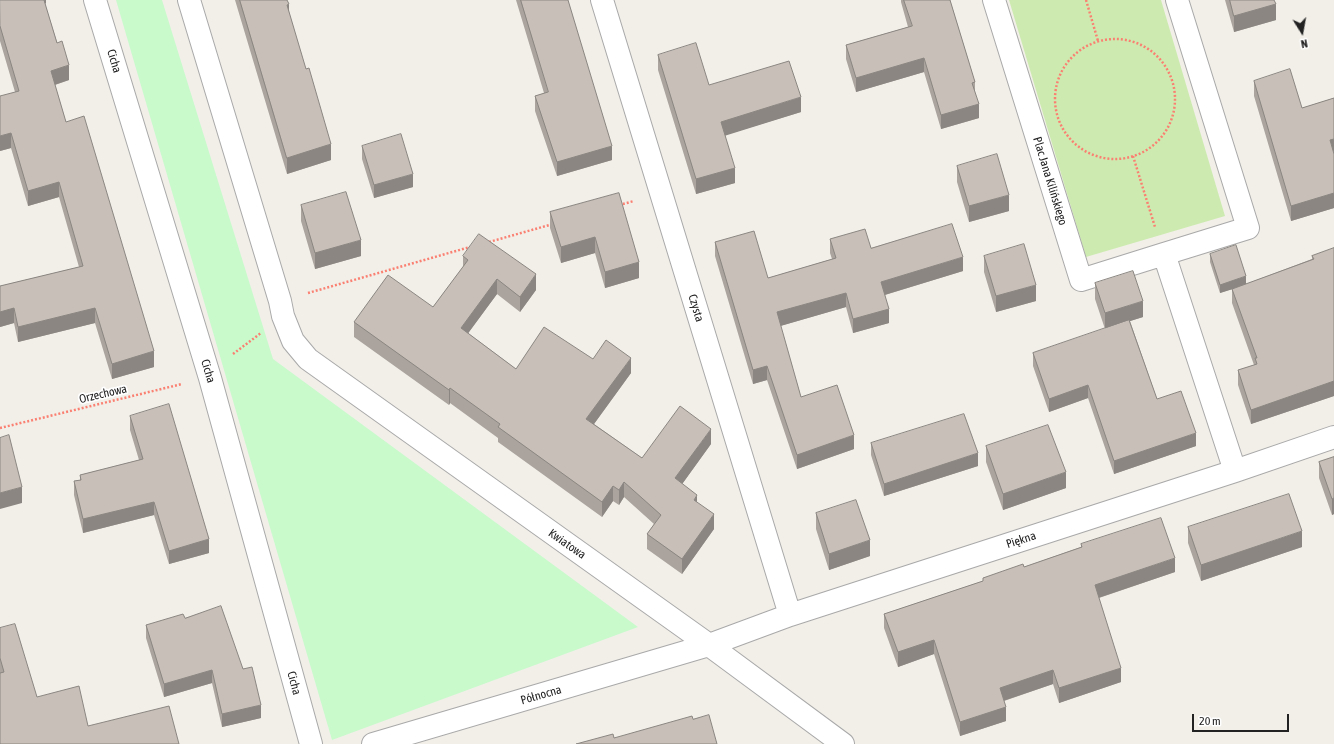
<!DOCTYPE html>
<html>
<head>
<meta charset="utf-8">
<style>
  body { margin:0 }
  #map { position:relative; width:1334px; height:744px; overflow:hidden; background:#f2efe9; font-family:"Asap Condensed",sans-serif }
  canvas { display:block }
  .north { position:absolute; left:1282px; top:12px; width:40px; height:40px; -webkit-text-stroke:3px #fff; paint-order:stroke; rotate:169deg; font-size:11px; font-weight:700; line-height:16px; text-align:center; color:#222 }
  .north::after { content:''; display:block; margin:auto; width:14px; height:18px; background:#222; clip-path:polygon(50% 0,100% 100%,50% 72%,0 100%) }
  .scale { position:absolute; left:1192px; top:714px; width:97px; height:18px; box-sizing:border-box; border:2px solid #222; border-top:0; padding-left:5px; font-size:12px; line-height:14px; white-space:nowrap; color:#222; -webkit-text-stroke:3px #fff; paint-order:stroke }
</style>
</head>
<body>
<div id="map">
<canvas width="1334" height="744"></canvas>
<div class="north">N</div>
<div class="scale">20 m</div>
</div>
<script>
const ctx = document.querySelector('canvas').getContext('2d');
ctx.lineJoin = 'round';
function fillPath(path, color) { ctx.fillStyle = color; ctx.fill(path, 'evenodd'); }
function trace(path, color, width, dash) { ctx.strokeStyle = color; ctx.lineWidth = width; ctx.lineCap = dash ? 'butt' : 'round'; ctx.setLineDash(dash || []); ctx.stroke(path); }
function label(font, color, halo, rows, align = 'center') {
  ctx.font = font + ' "Asap Condensed",sans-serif'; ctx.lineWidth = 3.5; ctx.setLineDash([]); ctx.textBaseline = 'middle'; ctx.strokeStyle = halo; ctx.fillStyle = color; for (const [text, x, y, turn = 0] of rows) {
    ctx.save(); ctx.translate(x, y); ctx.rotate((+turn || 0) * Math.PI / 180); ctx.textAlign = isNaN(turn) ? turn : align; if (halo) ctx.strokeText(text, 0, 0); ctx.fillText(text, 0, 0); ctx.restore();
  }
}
fillPath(new Path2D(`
  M 1009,0 L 1161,0 L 1225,216 L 1086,257 Z`), '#cdebb0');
fillPath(new Path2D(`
  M 116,0 L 162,0 L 273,359 L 638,627 L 332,740 Z`), '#c8facc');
const street = new Path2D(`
  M 95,0 L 210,378 L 311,744
  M 189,0 L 280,301 L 283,316 L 293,341 L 308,359 L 709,645 L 843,744
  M 602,0 L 790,615
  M 994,0 L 1081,280 L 1164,254 L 1235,471
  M 1164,254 L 1248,228 L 1177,0
  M 373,744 L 709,645 L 790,615 L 1235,471 L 1334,437`);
trace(street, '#a9a9a9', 24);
trace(new Path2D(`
  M 1086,0 L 1098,41
  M1055 99a60 60 0 1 1 120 0a60 60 0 1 1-120 0Z
  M 1133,156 L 1155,227
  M 619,205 L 634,201
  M 489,242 L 553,224
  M 308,293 L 470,247
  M 233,354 L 261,333
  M 0,428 L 182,384`), '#fa8072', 2.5, [2, 2]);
trace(street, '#fff', 22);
fillPath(new Path2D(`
  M 0,0 L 46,0 L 46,3 L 45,4 L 69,80 L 55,85 L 66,122 L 154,367 L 112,379 L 95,323 L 18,342 L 14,323 L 0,327 L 0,286 L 79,267 L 59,197 L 28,206 L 11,148 L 0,151 L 15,92 L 0,41 Z
  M 235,0 L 287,0 L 289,12 L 331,160 L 287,174 Z
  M 516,0 L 568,0 L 612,160 L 557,176 L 535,111 L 535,96 L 544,93 Z
  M 901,0 L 950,0 L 975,82 L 975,92 L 979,118 L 941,129 L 924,72 L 856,92 L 846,59 L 846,45 L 908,27 L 901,2 Z
  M 1225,0 L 1274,0 L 1276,20 L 1234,32 Z
  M 658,55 L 709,85 L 801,112 L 725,135 L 735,183 L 696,194 L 658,70 Z
  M 1254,81 L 1302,108 L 1334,98 L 1334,208 L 1291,221 L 1254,96 Z
  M 362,146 L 413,187 L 374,198 L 362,159 Z
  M 957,166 L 1009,211 L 969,222 L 957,182 Z
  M 619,193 L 639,278 L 605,288 L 595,253 L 561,263 L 550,228 L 550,212 Z
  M 301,205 L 361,256 L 315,269 L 301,221 Z
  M 830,239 L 871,248 L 963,271 L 885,295 L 889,323 L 853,333 L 846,307 L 780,326 L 801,397 L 854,449 L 797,469 L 767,380 L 753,384 L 715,256 L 715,242 L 768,278 L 832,259 L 830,253 Z
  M 1334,248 L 1334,396 L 1251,424 L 1238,385 L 1238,370 L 1254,365 L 1232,303 L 1232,289 L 1220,293 L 1210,262 L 1210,254 L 1246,284 L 1312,259 L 1312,256 Z
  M 463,256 L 536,290 L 520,312 L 497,294 L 468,333 L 516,369 L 593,359 L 631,373 L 594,424 L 642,458 L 711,444 L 682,484 L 697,502 L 714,529 L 682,574 L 647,549 L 647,534 L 654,524 L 624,497 L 619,505 L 613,501 L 602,517 L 498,442 L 498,438 L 450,403 L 449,405 L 354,337 L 354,322 L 433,307 L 463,267 Z
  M 984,256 L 1036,301 L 996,312 L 984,272 Z
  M 1095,283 L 1143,317 L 1130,321 L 1157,399 L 1196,446 L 1114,474 L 1088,398 L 1049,412 L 1033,366 L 1033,353 L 1105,329 L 1095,299 Z
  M 130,416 L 209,553 L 169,564 L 154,515 L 83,533 L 74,495 L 74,481 L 80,480 L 80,475 L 139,460 L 130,430 Z
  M 871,443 L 978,466 L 884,496 L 871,455 Z
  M 986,446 L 1066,488 L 1003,510 L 986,462 Z
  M 1334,457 L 1334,514 L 1332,515 L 1319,478 L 1319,462 Z
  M 816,513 L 870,556 L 829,570 L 816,529 Z
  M 1188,527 L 1302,547 L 1201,581 L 1188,543 Z
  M 1081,544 L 1175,572 L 1099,598 L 1121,682 L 1059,703 L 1053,684 L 1004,701 L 1006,721 L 960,736 L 934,654 L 898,667 L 884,628 L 884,614 L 983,581 L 983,578 L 1024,567 L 1081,547 Z
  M 185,618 L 243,669 L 261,718 L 222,727 L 212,683 L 164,697 L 146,638 L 146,625 Z
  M 0,628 L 37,697 L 88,726 L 0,744 Z`), '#aba49e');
fillPath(new Path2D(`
  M 41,0 L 46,0 L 46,3 L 41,5 Z
  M 289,4 L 289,20 L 287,5 Z
  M 1276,4 L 1276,20 L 1234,32 L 1234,16 Z
  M 924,58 L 924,72 L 856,92 L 856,78 Z
  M 69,65 L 69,80 L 51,86 L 51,71 Z
  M 801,97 L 801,112 L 721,137 L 721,122 Z
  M 979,104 L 979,118 L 941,129 L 941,115 Z
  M 11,133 L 11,148 L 0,151 L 0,136 Z
  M 1334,139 L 1334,154 L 1330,140 Z
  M 331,144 L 331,160 L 287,174 L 287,158 Z
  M 612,146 L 612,160 L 557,176 L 557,162 Z
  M 735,168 L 735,183 L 696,194 L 696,179 Z
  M 413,174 L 413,187 L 374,198 L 374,185 Z
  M 59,182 L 59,197 L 28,206 L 28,191 Z
  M 1334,193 L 1334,208 L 1291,221 L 1291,206 Z
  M 1009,195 L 1009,211 L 969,222 L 969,206 Z
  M 595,237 L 595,253 L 561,263 L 561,247 Z
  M 361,240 L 361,256 L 315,269 L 315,253 Z
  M 963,257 L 963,271 L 881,296 L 881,282 Z
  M 639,262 L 639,278 L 605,288 L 605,272 Z
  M 536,274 L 536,290 L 520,312 L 520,297 Z
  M 1246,276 L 1246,285 L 1220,293 L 1220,285 Z
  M 497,279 L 497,294 L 461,343 L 461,328 Z
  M 1036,285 L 1036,301 L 996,312 L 996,296 Z
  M 846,293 L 846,307 L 777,327 L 777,312 Z
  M 1143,301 L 1143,317 L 1105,329 L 1105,313 Z
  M 14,308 L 14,323 L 0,327 L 0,312 Z
  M 95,308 L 95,323 L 18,342 L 18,327 Z
  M 889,309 L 889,323 L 853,333 L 853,319 Z
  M 154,351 L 154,367 L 112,379 L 112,364 Z
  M 631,358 L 631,373 L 586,435 L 586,419 Z
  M 767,366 L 767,380 L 753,384 L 753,370 Z
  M 1334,381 L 1334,396 L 1251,424 L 1251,410 Z
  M 1088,385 L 1088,398 L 1049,412 L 1049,399 Z
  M 450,388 L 450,403 L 449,405 L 449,390 Z
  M 711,429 L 711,444 L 675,494 L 675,478 Z
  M 1196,433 L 1196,446 L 1114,474 L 1114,461 Z
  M 854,435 L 854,449 L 797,469 L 797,455 Z
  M 978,453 L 978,466 L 884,496 L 884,484 Z
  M 1066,472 L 1066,488 L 1003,510 L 1003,494 Z
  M 624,482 L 624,497 L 619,505 L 619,490 Z
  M 613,486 L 613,501 L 602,517 L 602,502 Z
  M 22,487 L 22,503 L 0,509 L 0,493 Z
  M 697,495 L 697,511 L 694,500 Z
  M 1334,498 L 1334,514 L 1332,515 L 1332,499 Z
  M 154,502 L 154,515 L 83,533 L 83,519 Z
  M 714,514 L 714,529 L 682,574 L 682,559 Z
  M 1302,531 L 1302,547 L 1201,581 L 1201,565 Z
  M 209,539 L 209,553 L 169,564 L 169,551 Z
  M 870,540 L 870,556 L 829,570 L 829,554 Z
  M 1175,558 L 1175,572 L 1095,599 L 1095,585 Z
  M 934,640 L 934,654 L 898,667 L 898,652 Z
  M 1121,668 L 1121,682 L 1059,703 L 1059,688 Z
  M 212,670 L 212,683 L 164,697 L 164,684 Z
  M 1053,670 L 1053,684 L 1000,702 L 1000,688 Z
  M 261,705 L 261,718 L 222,727 L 222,714 Z
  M 1006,707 L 1006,721 L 960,736 L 960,722 Z`), '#8b8681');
const building = new Path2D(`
  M 0,0 L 44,0 L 57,43 L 62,41 L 69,65 L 51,71 L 66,122 L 84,116 L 154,351 L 112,364 L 95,308 L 18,327 L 14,308 L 0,312 L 0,286 L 83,266 L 59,182 L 28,191 L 11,133 L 0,136 L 0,96 L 19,91 L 0,26 Z
  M 240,0 L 287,0 L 289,4 L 287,5 L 306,69 L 309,68 L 331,144 L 287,158 Z
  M 521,0 L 568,0 L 612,146 L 557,162 L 535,96 L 548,92 Z
  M 904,0 L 950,0 L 975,82 L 972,83 L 979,104 L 941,115 L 924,58 L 856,78 L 846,45 L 912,26 Z
  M 1230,0 L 1274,0 L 1276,4 L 1234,16 Z
  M 696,43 L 709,85 L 789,61 L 801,97 L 721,122 L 735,168 L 696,179 L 658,55 Z
  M 1290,69 L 1302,108 L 1334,98 L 1334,139 L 1330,140 L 1334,154 L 1334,193 L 1291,206 L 1254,81 Z
  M 401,134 L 413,174 L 374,185 L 362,146 Z
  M 997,154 L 1009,195 L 969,206 L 957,166 Z
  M 346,192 L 361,240 L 315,253 L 301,205 Z
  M 619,193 L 639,262 L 605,272 L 595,237 L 561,247 L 550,212 Z
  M 952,224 L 963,257 L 881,282 L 889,309 L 853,319 L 846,293 L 777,312 L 801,397 L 837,385 L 854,435 L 797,455 L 767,366 L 753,370 L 715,242 L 754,231 L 768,278 L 836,258 L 830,239 L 865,229 L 871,248 Z
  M 479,234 L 536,274 L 520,297 L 497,279 L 461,328 L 516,369 L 544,327 L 593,359 L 606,340 L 631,358 L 586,419 L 642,458 L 680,406 L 711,429 L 675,478 L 697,495 L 694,500 L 714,514 L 682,559 L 647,534 L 661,515 L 624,482 L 619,490 L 613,486 L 602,502 L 498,427 L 500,424 L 450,388 L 449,390 L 354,322 L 388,275 L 433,307 L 468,260 L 463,256 Z
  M 1024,244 L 1036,285 L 996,296 L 984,256 Z
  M 1236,245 L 1246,276 L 1220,285 L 1210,254 Z
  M 1334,248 L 1334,381 L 1251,410 L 1238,370 L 1257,364 L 1255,358 L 1257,358 L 1232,289 L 1314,259 L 1312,256 Z
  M 1133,271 L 1143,301 L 1105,313 L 1095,283 Z
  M 1129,320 L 1157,399 L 1181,391 L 1196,433 L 1114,461 L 1088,385 L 1049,399 L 1033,353 Z
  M 169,404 L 209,539 L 169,551 L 154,502 L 83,519 L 74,481 L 81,480 L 80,475 L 143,459 L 130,416 Z
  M 964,414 L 978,453 L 884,484 L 871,443 Z
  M 1048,425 L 1066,472 L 1003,494 L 986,446 Z
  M 9,435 L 22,487 L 0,493 L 0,438 Z
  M 1334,457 L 1334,498 L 1332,499 L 1319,462 Z
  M 1289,494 L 1302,531 L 1201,565 L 1188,527 Z
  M 856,500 L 870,540 L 829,554 L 816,513 Z
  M 1161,518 L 1175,558 L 1095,585 L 1121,668 L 1059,688 L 1053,670 L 1000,688 L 1006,707 L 960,722 L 934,640 L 898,652 L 884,614 L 983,581 L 983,578 L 1023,564 L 1024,567 L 1082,547 L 1081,544 Z
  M 221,606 L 243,669 L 252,667 L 261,705 L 222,714 L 212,670 L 164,684 L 146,625 L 183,614 L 185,618 Z
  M 15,624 L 37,697 L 79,686 L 88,726 L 169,706 L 179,744 L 0,744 L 0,673 L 4,672 L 0,658 L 0,628 Z
  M 709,715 L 717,744 L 576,744 L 613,734 L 614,738 L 692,716 L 693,719 Z`);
fillPath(building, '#c7bfb8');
trace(building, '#8b8681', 1);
label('12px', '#222', '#fff', [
  ["Cicha",114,61,73],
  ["Plac Jana Kilińskiego",1050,181,73],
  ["Czysta",696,308,73],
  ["Cicha",208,371,73],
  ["Orzechowa",103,394,-13],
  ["Piękna",1021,540,-18],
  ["Kwiatowa",567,544,35],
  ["Cicha",294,683,75],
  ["Północna",541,695,-16]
]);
</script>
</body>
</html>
